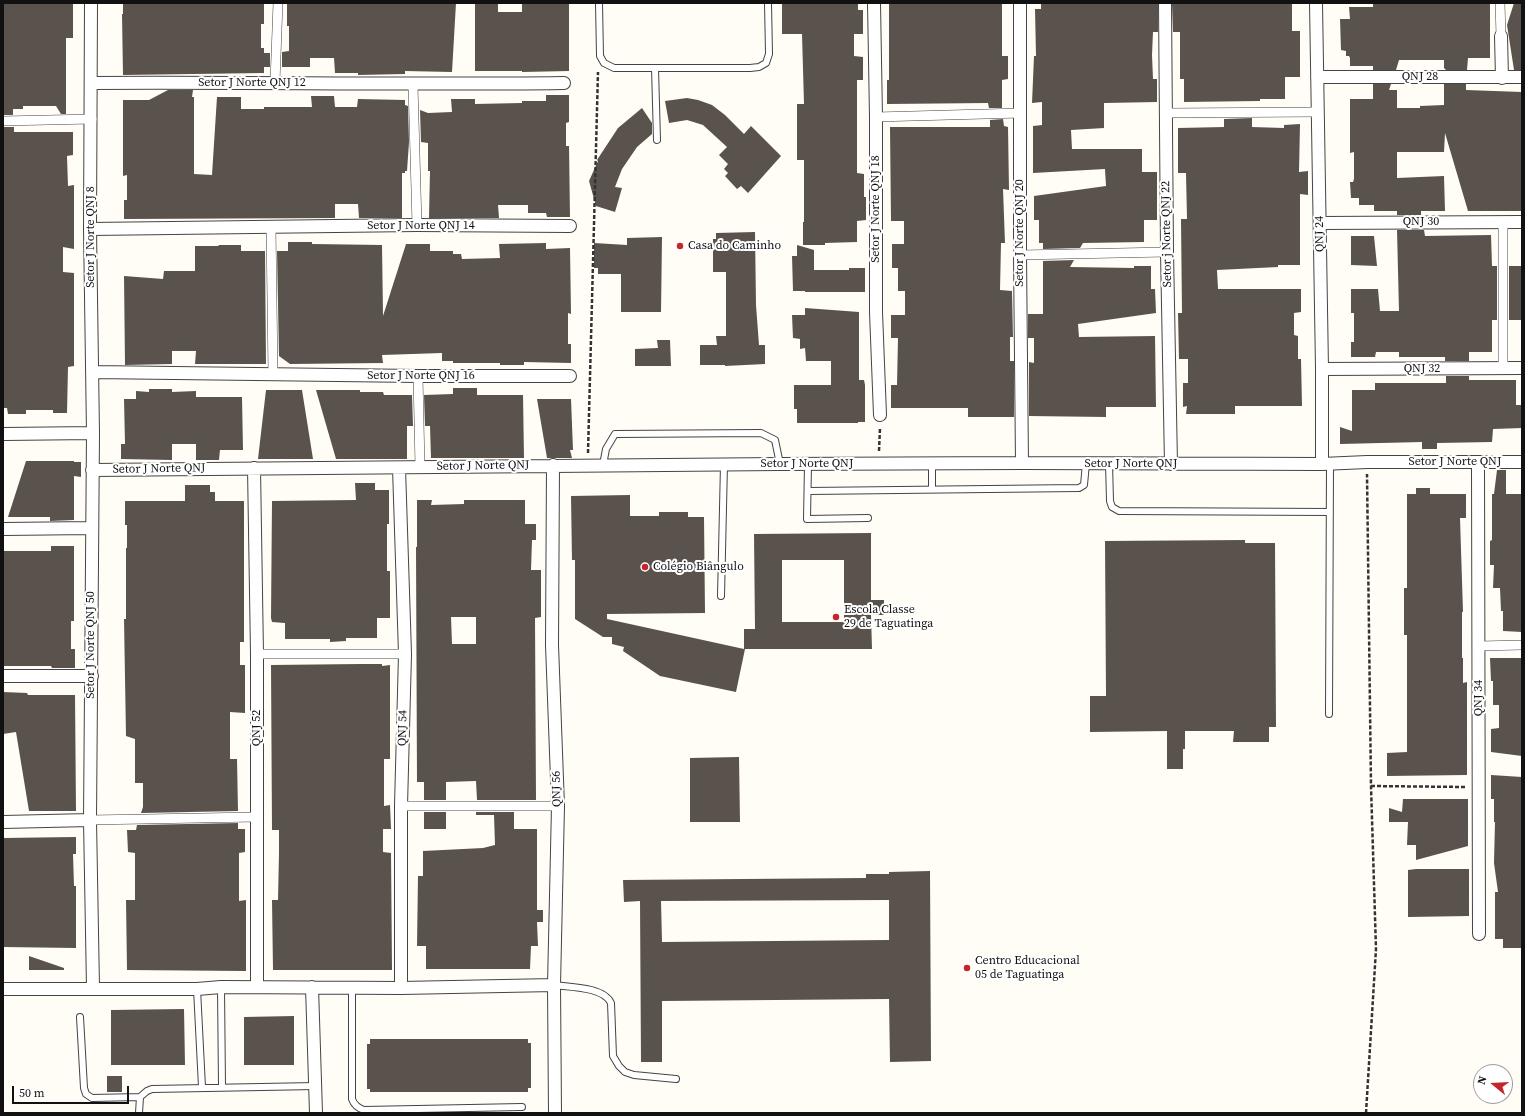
<!DOCTYPE html>
<html>
<head>
<meta charset="utf-8">
<style>
  body { margin:0 }
  #map { position:relative; width:1525px; height:1116px; overflow:hidden; background:#fffdf5; font-family:"Source Serif 4",serif }
  canvas { display:block }
  .frame { position:absolute; inset:0; border:4px solid #111; pointer-events:none }
  .north { position:absolute; left:1473px; top:1064px; width:40px; height:40px; box-sizing:border-box; background:#fff; border:1px solid #a0a0a0; border-radius:50%; rotate:288deg; font-size:11px; font-weight:700; line-height:16px; text-align:center; color:#111 }
  .north::after { content:''; display:block; margin:auto; width:14px; height:18px; background:#c4262e; clip-path:polygon(50% 0,100% 100%,50% 72%,0 100%) }
  .scale { position:absolute; left:12px; top:1086px; width:117px; height:18px; box-sizing:border-box; border:2px solid #111; border-top:0; padding-left:5px; font-size:12px; line-height:14px; white-space:nowrap; color:#111; -webkit-text-stroke:3px #fff; paint-order:stroke }
</style>
</head>
<body>
<div id="map">
<canvas width="1525" height="1116"></canvas>
<div class="frame"></div>
<div class="north">N</div>
<div class="scale">50 m</div>
</div>
<script>
const ctx = document.querySelector('canvas').getContext('2d');
ctx.lineJoin = 'round';
function fillPath(path, color) { ctx.fillStyle = color; ctx.fill(path, 'evenodd'); }
function trace(path, color, width, dash) { ctx.strokeStyle = color; ctx.lineWidth = width; ctx.lineCap = dash ? 'butt' : 'round'; ctx.setLineDash(dash || []); ctx.stroke(path); }
function label(font, color, halo, rows, align = 'center') {
  ctx.font = font + ' "Source Serif 4",serif'; ctx.lineWidth = 4; ctx.setLineDash([]); ctx.textBaseline = 'middle'; ctx.strokeStyle = halo; ctx.fillStyle = color; for (const [text, x, y, turn = 0] of rows) {
    ctx.save(); ctx.translate(x, y); ctx.rotate((+turn || 0) * Math.PI / 180); ctx.textAlign = isNaN(turn) ? turn : align; if (halo) ctx.strokeText(text, 0, 0); ctx.fillText(text, 0, 0); ctx.restore();
  }
}
fillPath(new Path2D(`
  M 3,3 L 73,3 L 73,38 L 66,38 L 66,114 L 61,114 L 56,106 L 23,106 L 23,109 L 13,109 L 13,115 L 3,115 Z
  M 123,3 L 264,3 L 264,24 L 261,24 L 261,48 L 264,48 L 264,53 L 270,53 L 270,67 L 264,67 L 264,73 L 123,75 L 122,14 L 123,14 Z
  M 287,3 L 456,3 L 452,72 L 405,71 L 405,74 L 358,75 L 358,73 L 335,73 L 334,58 L 310,58 L 310,67 L 282,67 L 282,52 L 289,51 L 289,26 L 287,26 Z
  M 475,3 L 498,3 L 498,12 L 522,12 L 522,3 L 569,3 L 569,71 L 522,72 L 522,71 L 475,71 Z
  M 782,3 L 858,3 L 858,10 L 863,10 L 863,34 L 854,34 L 854,56 L 863,57 L 863,80 L 857,80 L 857,173 L 864,174 L 864,197 L 866,197 L 866,220 L 857,221 L 857,242 L 825,243 L 825,245 L 803,245 L 803,222 L 804,222 L 804,160 L 797,160 L 797,104 L 804,104 L 802,34 L 782,34 Z
  M 889,3 L 1002,3 L 1002,56 L 1008,56 L 1008,79 L 1002,80 L 1002,108 L 989,108 L 988,103 L 887,104 L 887,80 L 889,80 Z
  M 1041,3 L 1158,3 L 1158,32 L 1153,32 L 1152,55 L 1153,79 L 1157,79 L 1157,102 L 1104,103 L 1104,128 L 1071,130 L 1072,149 L 1142,149 L 1142,172 L 1157,172 L 1157,220 L 1144,220 L 1144,242 L 1083,243 L 1080,248 L 1043,249 L 1043,243 L 1039,243 L 1039,220 L 1034,220 L 1034,196 L 1106,186 L 1105,169 L 1033,173 L 1033,126 L 1042,125 L 1042,102 L 1032,103 L 1034,56 L 1036,56 L 1035,9 L 1041,9 Z
  M 1172,3 L 1292,3 L 1292,31 L 1300,31 L 1300,77 L 1285,77 L 1285,99 L 1260,99 L 1260,101 L 1184,102 L 1184,79 L 1180,79 L 1180,32 L 1173,32 Z
  M 1373,3 L 1490,3 L 1490,58 L 1468,58 L 1467,70 L 1446,70 L 1444,68 L 1444,60 L 1399,60 L 1396,70 L 1373,70 L 1373,66 L 1350,66 L 1350,58 L 1349,56 L 1346,56 L 1346,51 L 1341,50 L 1340,19 L 1350,19 L 1349,7 L 1373,7 Z
  M 1514,3 L 1522,3 L 1522,70 L 1514,70 L 1507,25 Z
  M 1373,84 L 1391,84 L 1389,90 L 1397,90 L 1397,108 L 1420,108 L 1420,106 L 1444,105 L 1444,84 L 1466,84 L 1466,90 L 1522,92 L 1522,211 L 1468,211 L 1445,133 L 1444,152 L 1397,152 L 1397,178 L 1444,176 L 1445,211 L 1421,211 L 1421,215 L 1397,215 L 1397,211 L 1374,211 L 1374,205 L 1359,205 L 1359,198 L 1351,198 L 1350,182 L 1353,182 L 1354,179 L 1354,152 L 1350,153 L 1350,99 L 1373,99 Z
  M 168,90 L 193,90 L 192,97 L 194,97 L 194,174 L 212,175 L 217,97 L 241,97 L 241,109 L 264,109 L 264,107 L 312,107 L 311,96 L 334,96 L 335,107 L 357,107 L 358,99 L 405,100 L 405,105 L 408,106 L 409,142 L 407,171 L 405,171 L 405,173 L 402,173 L 402,218 L 359,218 L 358,204 L 335,204 L 335,218 L 124,219 L 124,200 L 127,200 L 127,175 L 123,176 L 123,100 L 149,100 Z
  M 546,95 L 569,95 L 569,122 L 566,123 L 566,146 L 569,146 L 570,217 L 547,217 L 546,213 L 528,213 L 528,205 L 498,205 L 499,218 L 429,218 L 430,171 L 428,171 L 428,143 L 421,142 L 420,110 L 428,113 L 452,112 L 451,99 L 475,99 L 475,104 L 522,103 L 522,101 L 546,101 Z
  M 687,98 L 698,100 L 712,105 L 725,115 L 744,134 L 751,126 L 781,156 L 748,193 L 741,186 L 737,189 L 725,176 L 728,173 L 724,169 L 728,164 L 719,155 L 727,147 L 703,125 L 687,120 L 669,123 L 665,101 Z
  M 642,108 L 652,123 L 652,134 L 637,147 L 622,169 L 615,187 L 622,188 L 615,212 L 596,206 L 589,181 L 598,161 L 597,160 L 618,128 Z
  M 1252,118 L 1252,127 L 1284,128 L 1284,125 L 1300,124 L 1299,172 L 1308,171 L 1308,195 L 1300,194 L 1300,265 L 1278,265 L 1278,267 L 1217,270 L 1218,289 L 1301,289 L 1301,312 L 1294,313 L 1294,335 L 1298,336 L 1298,359 L 1301,359 L 1302,406 L 1235,406 L 1235,414 L 1186,414 L 1187,406 L 1183,407 L 1183,383 L 1188,383 L 1188,359 L 1179,359 L 1178,313 L 1182,313 L 1181,219 L 1187,219 L 1186,173 L 1178,173 L 1178,128 L 1224,127 L 1224,119 Z
  M 1003,119 L 1004,126 L 1008,127 L 1009,190 L 1003,189 L 1005,243 L 1001,243 L 1000,290 L 1012,291 L 1013,337 L 1010,337 L 1010,361 L 1014,361 L 1014,417 L 968,417 L 968,408 L 891,408 L 891,385 L 897,385 L 898,338 L 891,338 L 891,315 L 905,315 L 905,291 L 898,291 L 898,268 L 892,268 L 892,244 L 904,244 L 904,221 L 891,221 L 890,127 L 990,127 L 990,120 Z
  M 3,127 L 14,127 L 14,132 L 73,132 L 73,155 L 67,156 L 68,186 L 74,185 L 74,249 L 63,247 L 63,272 L 74,273 L 74,366 L 68,367 L 67,413 L 53,413 L 53,410 L 26,410 L 26,414 L 8,414 L 7,408 L 3,408 Z
  M 1397,230 L 1424,230 L 1425,236 L 1491,235 L 1492,266 L 1497,266 L 1497,320 L 1492,320 L 1492,352 L 1469,352 L 1469,361 L 1445,361 L 1445,357 L 1399,357 L 1399,352 L 1376,352 L 1375,357 L 1351,357 L 1351,342 L 1354,342 L 1354,313 L 1351,313 L 1351,289 L 1378,289 L 1380,311 L 1399,311 Z
  M 755,232 L 756,305 L 759,345 L 765,345 L 765,364 L 725,366 L 725,365 L 700,365 L 700,345 L 717,345 L 716,336 L 726,336 L 726,272 L 713,272 L 713,239 L 716,239 L 716,233 Z
  M 1351,236 L 1374,236 L 1377,266 L 1351,265 Z
  M 662,237 L 661,312 L 621,312 L 621,274 L 598,274 L 598,268 L 594,268 L 594,243 L 627,245 L 627,238 Z
  M 288,242 L 312,242 L 312,244 L 382,245 L 383,316 L 406,244 L 430,244 L 430,251 L 453,251 L 453,254 L 461,254 L 462,259 L 500,258 L 499,244 L 546,243 L 546,249 L 570,248 L 571,314 L 568,313 L 568,344 L 571,344 L 571,363 L 524,362 L 524,365 L 500,365 L 500,363 L 453,363 L 453,361 L 442,361 L 442,353 L 382,355 L 383,363 L 290,364 L 279,356 L 277,251 L 288,251 Z
  M 218,245 L 241,245 L 241,251 L 265,251 L 266,364 L 195,364 L 196,351 L 172,351 L 172,364 L 125,365 L 124,276 L 163,279 L 164,271 L 195,271 L 195,246 L 219,246 Z
  M 797,245 L 814,250 L 814,270 L 849,270 L 849,268 L 865,268 L 865,292 L 805,292 L 805,291 L 793,291 L 792,256 L 797,256 Z
  M 1074,260 L 1070,267 L 1134,268 L 1134,266 L 1151,266 L 1151,289 L 1155,289 L 1156,313 L 1078,324 L 1079,337 L 1155,336 L 1156,407 L 1106,407 L 1106,417 L 1029,416 L 1029,362 L 1034,363 L 1034,338 L 1028,338 L 1028,314 L 1043,314 L 1043,261 Z
  M 1509,266 L 1522,266 L 1522,320 L 1509,320 Z
  M 805,308 L 859,312 L 859,380 L 864,380 L 865,385 L 865,422 L 858,422 L 858,423 L 797,423 L 797,409 L 794,409 L 794,385 L 831,385 L 831,361 L 806,361 L 805,348 L 800,349 L 800,339 L 793,338 L 792,315 L 805,315 Z
  M 657,340 L 670,340 L 671,366 L 635,366 L 635,349 L 658,348 Z
  M 1446,376 L 1469,376 L 1469,380 L 1516,380 L 1516,405 L 1522,405 L 1522,428 L 1493,429 L 1492,442 L 1437,443 L 1437,449 L 1422,449 L 1422,442 L 1340,444 L 1340,427 L 1352,431 L 1352,390 L 1375,390 L 1375,383 L 1446,383 Z
  M 453,388 L 477,388 L 477,395 L 523,395 L 524,458 L 431,458 L 430,426 L 425,426 L 424,395 L 453,394 Z
  M 149,389 L 172,389 L 172,392 L 196,391 L 196,397 L 242,397 L 243,450 L 220,450 L 219,460 L 196,460 L 196,444 L 172,444 L 172,460 L 121,459 L 121,444 L 125,444 L 124,399 L 136,399 L 136,391 L 149,392 Z
  M 266,390 L 302,390 L 313,459 L 258,459 Z
  M 316,390 L 360,390 L 360,392 L 383,392 L 384,395 L 412,395 L 413,426 L 407,426 L 407,459 L 336,459 Z
  M 537,399 L 571,399 L 573,450 L 570,450 L 572,458 L 547,458 Z
  M 26,461 L 74,461 L 74,462 L 81,462 L 81,477 L 74,476 L 74,520 L 50,521 L 50,517 L 8,517 Z
  M 1497,470 L 1506,470 L 1506,494 L 1522,494 L 1522,632 L 1503,631 L 1503,611 L 1501,611 L 1500,588 L 1493,588 L 1494,565 L 1490,565 L 1490,541 L 1492,540 L 1492,494 L 1494,494 Z
  M 355,483 L 375,483 L 375,490 L 389,490 L 389,524 L 387,524 L 387,571 L 390,571 L 390,618 L 377,618 L 377,638 L 346,638 L 346,641 L 330,642 L 330,639 L 285,639 L 285,623 L 272,622 L 271,618 L 272,501 L 356,500 Z
  M 185,485 L 210,485 L 210,492 L 215,492 L 215,501 L 244,501 L 244,642 L 240,642 L 240,665 L 245,665 L 245,713 L 230,712 L 230,759 L 237,759 L 238,811 L 141,813 L 143,807 L 143,783 L 135,783 L 135,739 L 126,736 L 124,619 L 126,619 L 126,548 L 127,548 L 127,525 L 125,525 L 125,501 L 185,501 Z
  M 1416,488 L 1430,488 L 1430,494 L 1466,494 L 1466,518 L 1460,518 L 1463,612 L 1462,612 L 1462,658 L 1463,658 L 1463,683 L 1467,682 L 1467,775 L 1387,776 L 1387,753 L 1407,752 L 1407,635 L 1404,635 L 1404,588 L 1407,588 L 1407,494 L 1416,494 Z
  M 630,495 L 630,516 L 659,516 L 659,512 L 688,512 L 688,517 L 704,517 L 705,613 L 607,614 L 607,619 L 744,649 L 744,629 L 755,629 L 754,534 L 871,533 L 871,600 L 884,600 L 884,615 L 871,615 L 872,649 L 745,649 L 736,692 L 660,676 L 623,651 L 624,647 L 612,644 L 612,637 L 603,637 L 575,619 L 575,560 L 572,560 L 571,496 ZM 782,560 L 844,560 L 844,622 L 782,622 Z
  M 417,500 L 432,500 L 431,505 L 464,504 L 464,500 L 525,500 L 525,524 L 536,524 L 536,540 L 532,540 L 531,570 L 541,570 L 541,617 L 535,618 L 536,800 L 477,800 L 476,781 L 446,782 L 446,800 L 424,800 L 424,782 L 417,782 L 416,547 L 417,547 ZM 451,617 L 476,617 L 476,644 L 452,644 Z
  M 1245,540 L 1245,543 L 1275,543 L 1276,727 L 1269,727 L 1269,742 L 1233,742 L 1234,731 L 1185,731 L 1185,749 L 1183,749 L 1183,769 L 1167,769 L 1167,731 L 1090,732 L 1090,696 L 1106,696 L 1105,541 Z
  M 51,546 L 74,546 L 74,621 L 71,621 L 71,649 L 75,649 L 75,668 L 52,668 L 51,666 L 3,666 L 3,551 L 51,551 Z
  M 1490,658 L 1522,658 L 1522,756 L 1491,752 L 1491,729 L 1499,728 L 1499,705 L 1493,705 L 1493,681 L 1491,681 Z
  M 361,664 L 382,664 L 382,666 L 390,665 L 390,759 L 384,759 L 384,806 L 390,805 L 391,829 L 383,829 L 383,852 L 391,853 L 392,970 L 273,970 L 272,900 L 278,900 L 279,853 L 279,830 L 272,830 L 271,665 Z
  M 3,692 L 27,693 L 28,695 L 75,695 L 76,811 L 29,811 L 16,732 L 3,734 Z
  M 739,757 L 740,822 L 690,822 L 690,758 Z
  M 1491,775 L 1522,777 L 1522,948 L 1503,948 L 1503,939 L 1495,939 L 1495,892 L 1498,892 L 1494,863 L 1495,822 L 1494,822 L 1494,799 L 1491,799 Z
  M 1403,799 L 1468,799 L 1468,846 L 1416,860 L 1416,845 L 1407,845 L 1408,822 L 1389,822 L 1389,808 L 1402,812 Z
  M 424,812 L 446,812 L 446,829 L 424,829 Z
  M 476,812 L 514,812 L 514,829 L 537,829 L 537,910 L 543,910 L 543,922 L 537,922 L 538,946 L 531,946 L 530,969 L 426,969 L 426,946 L 417,946 L 418,876 L 423,876 L 423,851 L 483,848 L 495,845 L 494,815 L 476,815 Z
  M 238,823 L 238,829 L 245,829 L 245,852 L 239,853 L 239,901 L 246,900 L 246,971 L 127,970 L 126,900 L 135,900 L 135,853 L 128,852 L 127,830 L 136,830 L 137,825 Z
  M 76,837 L 76,854 L 73,854 L 74,886 L 76,886 L 76,948 L 3,947 L 3,838 Z
  M 1416,869 L 1469,869 L 1469,916 L 1408,917 L 1408,870 Z
  M 930,871 L 931,1061 L 890,1062 L 889,999 L 662,1001 L 662,1062 L 641,1062 L 640,901 L 624,902 L 623,880 L 866,878 L 866,874 L 889,874 L 889,872 ZM 889,900 L 889,940 L 662,942 L 661,901 Z
  M 29,956 L 64,968 L 64,970 L 29,970 Z
  M 184,1009 L 185,1065 L 111,1065 L 111,1010 Z
  M 294,1016 L 294,1065 L 244,1065 L 244,1017 Z
  M 370,1039 L 528,1039 L 528,1043 L 531,1043 L 531,1088 L 528,1088 L 528,1092 L 370,1092 L 370,1089 L 367,1089 L 367,1044 L 370,1044 Z
  M 107,1076 L 122,1076 L 122,1092 L 107,1092 Z`), '#5a524d');
const service = new Path2D(`
  M 599,3 L 600,56 L 604,63 L 614,68 L 750,68 L 759,67 L 766,63 L 769,54 L 768,3
  M 655,68 L 657,140
  M 1109,463 L 1110,501 L 1112,507 L 1119,511 L 1330,512
  M 808,464 L 807,519 L 868,518
  M 603,465 L 606,449 L 615,434 L 761,433 L 775,440 L 780,464
  M 932,489 L 932,463
  M 808,491 L 1079,488 L 1084,485 L 1086,463
  M 721,596 L 724,464
  M 1329,714 L 1330,463
  M 554,985 C 570,987 604,987 611,1003 L 613,1056 L 619,1066 L 625,1072 L 634,1075 L 676,1079
  M 221,987 L 222,1087
  M 352,987 L 352,1099 C 354,1105 358,1108 364,1110 L 522,1107
  M 197,989 L 202,1087
  M 80,1017 L 84,1088 L 86,1094 L 92,1098 L 140,1097 L 147,1091 L 152,1089 L 316,1086
  M 139,1113 L 140,1097`);
const pedestrian = new Path2D(`
  M 1500,3 L 1501,36
  M 275,82 L 278,3
  M 413,85 L 417,225
  M 1166,113 L 1318,112
  M 876,117 L 1021,113
  M 3,121 L 92,119
  M 271,227 L 273,374
  M 1020,255 L 1167,252
  M 1503,368 L 1503,222
  M 418,376 L 420,467
  M 1479,646 L 1522,645
  M 257,654 L 405,654
  M 401,806 L 558,806
  M 90,820 L 256,817`);
const minor = new Path2D(`
  M 91,3 L 90,229 L 93,433 L 90,820 L 93,988
  M 874,3 L 876,117 L 876,312 L 880,415
  M 1020,3 L 1020,255 L 1022,463
  M 1165,3 L 1167,252 L 1171,464
  M 1316,3 L 1322,369 L 1322,464
  M 1501,36 L 1502,78
  M 1317,77 L 1522,77
  M 91,83 C 249,82 407,85 564,83
  M 1320,223 L 1522,222
  M 90,229 L 417,225 L 570,226
  M 1322,369 L 1522,368
  M 93,372 L 418,376 L 570,376
  M 3,434 L 93,433
  M 1478,462 L 1479,934
  M 553,465 L 552,645 L 558,806 L 554,985 L 555,1113
  M 254,468 L 257,654 L 257,987
  M 399,468 L 405,654 L 401,806 L 401,988
  M 92,470 L 780,464 L 1022,463 L 1322,464 L 1367,462 L 1522,462
  M 3,529 L 91,528
  M 3,676 L 92,676
  M 3,822 L 90,820
  M 312,987 L 316,1113
  M 3,989 L 197,989 L 221,987 L 401,988 L 554,985`);
trace(service, '#444', 8);
trace(pedestrian, '#444', 10);
trace(minor, '#444', 14);
trace(new Path2D(`
  M 879,451 L 880,428
  M 588,453 L 598,72
  M 1371,786 L 1466,787
  M 1366,1113 L 1376,949 L 1371,786 L 1367,474`), '#333', 2.5, [4, 2]);
trace(service, '#fff', 6);
trace(pedestrian, '#fff', 9);
trace(minor, '#fff', 12);
for (const [x, y, r, color] of [
  [680,246,4,"#c4262e"],
  [645,567,4,"#c4262e"],
  [836,617,4,"#c4262e"],
  [967,968,4,"#c4262e"]
]) { const dot = new Path2D(); dot.arc(x, y, r, 0, 2 * Math.PI); ctx.fillStyle = color; ctx.fill(dot); trace(dot, '#fff', 1.5); }
label('12px', '#111', '#fff', [
  ["QNJ 28",1420,77],
  ["Setor J Norte QNJ 12",252,83],
  ["Setor J Norte QNJ 18",876,209,-90],
  ["QNJ 30",1421,222],
  ["Setor J Norte QNJ 14",421,226],
  ["Setor J Norte QNJ 20",1020,233,-90],
  ["Setor j Norte QNJ 22",1167,234,-91],
  ["QNJ 24",1320,234,-91],
  ["Setor J Norte QNJ 8",91,237,-90],
  ["QNJ 32",1422,369],
  ["Setor J Norte QNJ 16",421,376],
  ["Setor J Norte QNJ",1455,462],
  ["Setor J Norte QNJ",807,464],
  ["Setor J Norte QNJ",1131,464],
  ["Setor J Norte QNJ",483,466,-1],
  ["Setor J Norte QNJ",159,469,-1],
  ["Setor J Norte QNJ 50",91,645,-90],
  ["QNJ 34",1479,698,-90],
  ["QNJ 52",257,728,-90],
  ["QNJ 54",403,728,-89],
  ["QNJ 56",557,789,-91]
]);
label('12px', '#111', '#fff', [
  ["Casa do Caminho",688,246],
  ["Colégio Biângulo",653,567],
  ["Escola Classe",844,610],
  ["29 de Taguatinga",844,624],
  ["Centro Educacional",975,961],
  ["05 de Taguatinga",975,975]
], 'left');
</script>
</body>
</html>
